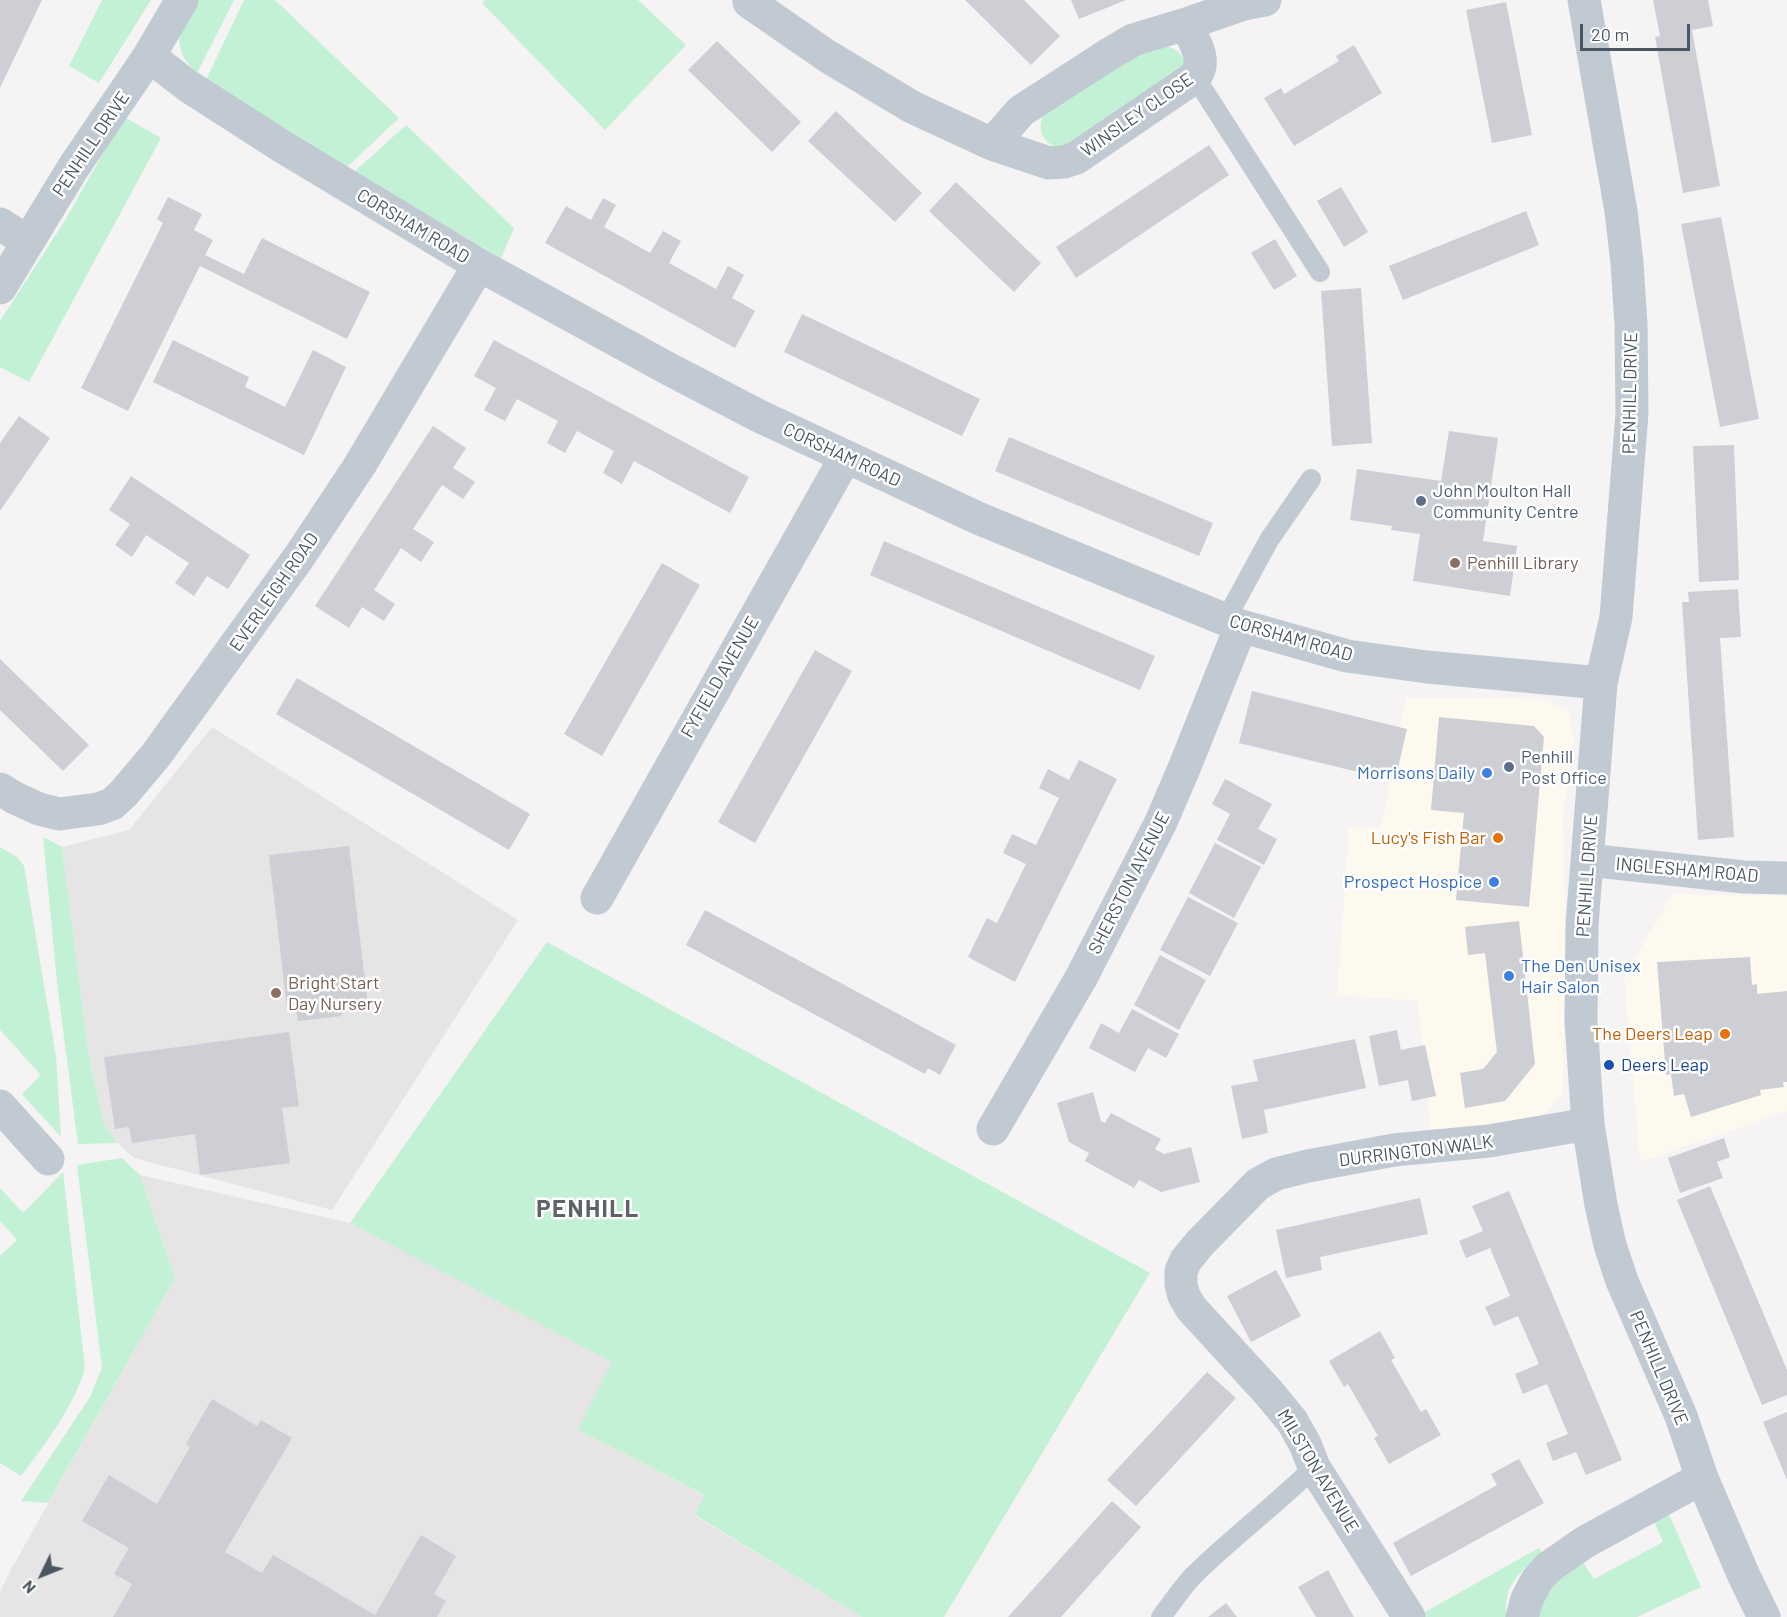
<!DOCTYPE html>
<html>
<head>
<meta charset="utf-8">
<style>
  body { margin:0 }
  #map { position:relative; width:1787px; height:1617px; overflow:hidden; background:#f5f3f3; font-family:Barlow,sans-serif }
  canvas { display:block }
  .north { position:absolute; left:12px; top:1545px; width:60px; height:60px; -webkit-text-stroke:4px #fff; paint-order:stroke; rotate:227deg; font-size:16px; font-weight:700; line-height:24px; text-align:center; color:#4a5661 }
  .north::after { content:''; display:block; margin:auto; width:21px; height:27px; background:#4a5661; clip-path:polygon(50% 0,100% 100%,50% 72%,0 100%) }
  .scale { position:absolute; left:1580px; top:24px; width:110px; height:27px; box-sizing:border-box; border:3px solid #4a5661; border-top:0; padding-left:8px; font-size:18px; line-height:21px; white-space:nowrap; color:#4a5661; -webkit-text-stroke:4px #fff; paint-order:stroke }
</style>
</head>
<body>
<div id="map">
<canvas width="1787" height="1617"></canvas>
<div class="north">N</div>
<div class="scale">20 m</div>
</div>
<script>
const ctx = document.querySelector('canvas').getContext('2d');
ctx.lineJoin = 'round';
function fillPath(path, color) { ctx.fillStyle = color; ctx.fill(path, 'evenodd'); }
function trace(path, color, width, dash) { ctx.strokeStyle = color; ctx.lineWidth = width; ctx.lineCap = dash ? 'butt' : 'round'; ctx.setLineDash(dash || []); ctx.stroke(path); }
function label(font, color, halo, rows, align = 'center') {
  ctx.font = font + ' Barlow,sans-serif'; ctx.lineWidth = 5; ctx.setLineDash([]); ctx.textBaseline = 'middle'; ctx.strokeStyle = halo; ctx.fillStyle = color; for (const [text, x, y, turn = 0] of rows) {
    ctx.save(); ctx.translate(x, y); ctx.rotate((+turn || 0) * Math.PI / 180); ctx.textAlign = isNaN(turn) ? turn : align; if (halo) ctx.strokeText(text, 0, 0); ctx.fillText(text, 0, 0); ctx.restore();
  }
}
fillPath(new Path2D(`
  M 1406,698 L 1543,699 L 1568,710 L 1574,741 L 1563,815 L 1565,917 L 1563,1092 L 1550,1109 L 1534,1120 L 1431,1133 L 1418,1001 L 1337,995 L 1349,827 L 1381,828 Z
  M 1672,894 L 1787,896 L 1787,1111 L 1640,1162 L 1624,977 Z`), '#fdf9ef');
fillPath(new Path2D(`
  M 212,727 L 518,920 L 332,1210 L 134,1158 L 117,1143 L 104,1123 L 89,1058 L 62,847 L 129,830 Z
  M 140,1175 L 350,1223 L 613,1362 L 578,1430 L 706,1496 L 695,1516 L 862,1617 L 0,1617 L 0,1592 L 13,1566 L 175,1278 Z`), '#e6e4e5');
fillPath(new Path2D(`
  M 102,0 L 151,0 L 99,83 L 69,66 Z
  M 195,0 L 234,0 L 197,73 C 169,47 179,30 195,0 Z
  M 244,0 L 275,0 L 399,118 L 346,168 L 206,80 Z
  M 485,0 L 638,0 L 686,45 L 605,130 L 482,3 Z
  M 1164,45 C 1174,48 1183,53 1186,64 L 1075,144 L 1055,147 C 1040,139 1036,125 1046,111 L 1128,56 Z
  M 124,117 L 161,138 L 29,382 L 0,367 L 0,321 L 64,222 Z
  M 406,125 L 514,228 L 501,258 L 354,172 Z
  M 43,837 L 62,847 L 89,1058 L 104,1123 L 117,1143 L 78,1144 L 58,991 Z
  M 0,847 L 17,857 L 24,866 L 56,1056 L 61,1137 L 22,1094 L 41,1075 L 0,1030 Z
  M 547,942 L 1150,1273 L 944,1617 L 862,1617 L 695,1515 L 705,1495 L 578,1430 L 612,1362 L 350,1223 Z
  M 122,1158 L 140,1175 L 175,1278 L 48,1503 L 21,1501 L 90,1397 L 102,1368 L 77,1165 Z
  M 63,1172 L 85,1368 C 75,1405 44,1446 21,1476 L 0,1463 L 0,1256 L 17,1240 L 0,1221 L 0,1188 L 23,1213 Z
  M 1667,1510 L 1701,1587 L 1637,1617 L 1538,1617 C 1545,1588 1558,1577 1580,1558 L 1594,1579 L 1663,1542 L 1652,1517 Z
  M 1539,1548 L 1542,1553 C 1518,1574 1504,1583 1506,1617 L 1425,1617 L 1423,1613 Z`), '#c3f1d5');
fillPath(new Path2D(`
  M 0,0 L 42,0 L 0,88 Z
  M 965,0 L 1024,0 L 1060,36 L 1031,65 Z
  M 1071,0 L 1126,0 L 1079,19 Z
  M 1653,0 L 1708,0 L 1713,26 L 1692,30 L 1720,186 L 1683,193 L 1655,37 L 1660,36 Z
  M 1506,2 L 1532,135 L 1492,143 L 1466,10 Z
  M 717,41 L 801,122 L 772,152 L 688,70 Z
  M 1354,45 L 1382,93 L 1294,146 L 1264,98 L 1281,88 L 1284,94 L 1339,61 L 1336,56 Z
  M 836,111 L 922,193 L 895,222 L 808,141 Z
  M 1209,145 L 1229,175 L 1076,278 L 1056,247 Z
  M 956,182 L 1041,263 L 1014,292 L 929,211 Z
  M 1341,187 L 1368,232 L 1344,247 L 1317,201 Z
  M 168,197 L 202,214 L 194,230 L 213,240 L 205,255 L 244,274 L 262,238 L 370,292 L 347,339 L 200,266 L 128,411 L 81,388 L 163,223 L 157,219 Z
  M 603,198 L 616,205 L 604,227 L 650,253 L 663,231 L 681,241 L 669,263 L 716,289 L 728,266 L 744,275 L 732,298 L 755,311 L 735,348 L 545,243 L 566,206 L 591,220 Z
  M 1526,211 L 1539,245 L 1403,300 L 1389,266 Z
  M 1721,217 L 1759,419 L 1720,427 L 1681,224 Z
  M 1275,239 L 1297,276 L 1274,290 L 1251,253 Z
  M 1361,288 L 1372,443 L 1332,446 L 1321,291 Z
  M 802,314 L 980,399 L 962,436 L 784,352 Z
  M 173,340 L 249,377 L 245,387 L 285,407 L 313,350 L 346,367 L 304,455 L 153,382 Z
  M 494,340 L 749,477 L 730,513 L 634,461 L 622,484 L 603,473 L 614,451 L 577,431 L 565,453 L 547,443 L 558,421 L 517,399 L 505,421 L 484,410 L 496,388 L 474,376 Z
  M 19,416 L 50,438 L 0,511 L 0,443 Z
  M 433,426 L 466,448 L 453,468 L 475,482 L 463,499 L 442,485 L 413,529 L 434,542 L 421,562 L 401,548 L 374,590 L 395,604 L 384,621 L 362,607 L 349,628 L 315,606 Z
  M 1449,431 L 1498,438 L 1483,541 L 1517,546 L 1510,596 L 1413,581 L 1420,534 L 1391,530 L 1392,526 L 1350,520 L 1357,469 L 1441,481 Z
  M 1009,437 L 1213,523 L 1199,556 L 995,471 Z
  M 1734,445 L 1739,580 L 1699,582 L 1693,446 Z
  M 131,476 L 250,555 L 228,589 L 207,576 L 194,596 L 175,583 L 189,563 L 146,535 L 132,557 L 115,545 L 130,524 L 109,510 Z
  M 884,541 L 1155,656 L 1140,690 L 870,575 Z
  M 662,563 L 700,585 L 602,756 L 564,734 Z
  M 1738,589 L 1741,637 L 1720,638 L 1734,837 L 1698,840 L 1682,602 L 1689,602 L 1688,592 Z
  M 815,650 L 852,671 L 755,843 L 718,822 Z
  M 0,659 L 89,745 L 63,771 L 0,710 Z
  M 297,678 L 530,814 L 509,850 L 276,714 Z
  M 1252,691 L 1407,729 L 1395,781 L 1239,743 Z
  M 1439,717 L 1534,726 L 1544,737 L 1529,907 L 1456,900 L 1464,813 L 1431,810 Z
  M 1079,760 L 1117,779 L 1015,982 L 968,957 L 987,918 L 997,923 L 1026,864 L 1003,853 L 1012,834 L 1036,845 L 1059,798 L 1039,788 L 1048,769 L 1069,780 Z
  M 1225,779 L 1272,804 L 1258,829 L 1277,839 L 1264,865 L 1217,840 L 1230,814 L 1212,804 Z
  M 1215,843 L 1261,867 L 1234,918 L 1189,893 Z
  M 349,846 L 367,998 L 340,1001 L 342,1016 L 298,1021 L 296,1007 L 287,1008 L 269,855 Z
  M 1188,897 L 1238,923 L 1210,976 L 1160,950 Z
  M 705,910 L 956,1045 L 940,1075 L 928,1068 L 925,1074 L 686,945 Z
  M 1519,921 L 1535,1064 L 1505,1101 L 1465,1108 L 1460,1073 L 1483,1069 L 1497,1052 L 1485,953 L 1468,955 L 1465,927 Z
  M 1160,955 L 1206,980 L 1179,1030 L 1134,1005 Z
  M 1750,957 L 1752,985 L 1757,984 L 1757,994 L 1787,991 L 1787,1082 L 1783,1082 L 1784,1087 L 1760,1090 L 1761,1095 L 1691,1117 L 1684,1094 L 1674,1096 L 1671,1074 L 1666,1075 L 1657,962 Z
  M 1132,1009 L 1179,1034 L 1166,1058 L 1148,1048 L 1135,1072 L 1089,1048 L 1101,1023 L 1119,1033 Z
  M 1397,1030 L 1401,1050 L 1425,1045 L 1436,1096 L 1412,1101 L 1408,1080 L 1379,1086 L 1369,1036 Z
  M 289,1032 L 299,1106 L 282,1108 L 290,1163 L 200,1175 L 195,1134 L 132,1143 L 129,1127 L 115,1129 L 104,1057 Z
  M 1355,1039 L 1366,1088 L 1264,1110 L 1268,1133 L 1242,1139 L 1231,1086 L 1258,1081 L 1253,1060 Z
  M 1093,1092 L 1101,1121 L 1105,1123 L 1111,1113 L 1161,1139 L 1155,1149 L 1164,1154 L 1191,1147 L 1200,1182 L 1161,1192 L 1139,1180 L 1134,1188 L 1085,1161 L 1089,1153 L 1069,1142 L 1057,1103 Z
  M 1724,1138 L 1730,1157 L 1717,1162 L 1723,1178 L 1680,1193 L 1668,1158 Z
  M 1710,1186 L 1787,1370 L 1787,1395 L 1762,1405 L 1677,1200 Z
  M 1509,1191 L 1622,1460 L 1586,1475 L 1576,1452 L 1553,1461 L 1546,1443 L 1568,1434 L 1547,1384 L 1523,1394 L 1515,1374 L 1539,1364 L 1518,1316 L 1494,1326 L 1485,1307 L 1510,1296 L 1490,1248 L 1466,1258 L 1459,1241 L 1483,1231 L 1472,1206 Z
  M 1420,1198 L 1428,1234 L 1320,1257 L 1322,1270 L 1286,1278 L 1276,1230 Z
  M 1276,1270 L 1301,1316 L 1251,1342 L 1227,1296 Z
  M 1380,1331 L 1395,1358 L 1391,1360 L 1421,1412 L 1426,1409 L 1441,1435 L 1389,1464 L 1374,1438 L 1378,1436 L 1348,1384 L 1344,1387 L 1329,1361 Z
  M 1207,1372 L 1236,1398 L 1136,1506 L 1107,1480 Z
  M 212,1399 L 257,1426 L 261,1420 L 292,1438 L 225,1552 L 262,1573 L 273,1555 L 375,1615 L 421,1535 L 456,1556 L 434,1594 L 446,1601 L 437,1617 L 113,1617 L 132,1584 L 114,1574 L 129,1548 L 82,1521 L 109,1475 L 157,1504 L 190,1447 L 186,1444 Z
  M 1787,1412 L 1787,1480 L 1763,1422 Z
  M 1519,1459 L 1544,1503 L 1411,1576 L 1393,1543 L 1497,1485 L 1491,1474 Z
  M 1112,1501 L 1141,1527 L 1061,1617 L 1008,1617 Z
  M 1328,1570 L 1347,1605 L 1354,1617 L 1316,1617 L 1298,1587 Z
  M 1226,1603 L 1237,1617 L 1208,1617 Z`), '#cdcfd5');
trace(new Path2D(`
  M 1195,77 L 1320,272
  M 1226,619 L 1269,540 L 1311,479
  M 1161,1617 C 1171,1604 1181,1589 1192,1577 C 1231,1538 1275,1506 1314,1467`), '#c1cad2', 20);
trace(new Path2D(`
  M 750,0 L 749,2 L 827,56 L 912,107 L 992,144 L 1049,163 L 1064,162 L 1076,158 L 1195,77 C 1208,60 1194,41 1186,24 L 1244,4 L 1265,0
  M 1584,0 L 1621,211 L 1627,263 L 1631,325 L 1632,413 L 1616,617 L 1601,683 L 1582,925 L 1581,1021 L 1588,1124 L 1601,1205 L 1610,1245 L 1622,1281 L 1681,1416 L 1702,1478 L 1744,1576 L 1764,1617
  M 149,56 L 188,86 L 283,147 L 479,265 L 667,368 L 759,416 L 980,519 L 1241,626 L 1347,656 L 1427,667 L 1601,683
  M 992,144 L 1021,111 L 1106,56 L 1133,40 L 1186,24
  M 0,224 L 28,242
  M 0,288 L 73,168 L 149,56 L 182,0
  M 0,789 L 15,798 L 39,809 L 59,814 L 98,809 L 112,804 L 123,794 L 156,755 L 299,557 L 360,465 L 479,265
  M 1587,860 L 1744,877 L 1787,878
  M 597,898 L 845,458
  M 0,1106 L 48,1159
  M 993,1129 L 1081,978 L 1161,822 L 1185,766 L 1241,626
  M 1409,1617 L 1314,1467 L 1305,1444 L 1292,1421 L 1269,1393 L 1191,1308 L 1184,1296 L 1181,1285 L 1181,1271 L 1186,1260 L 1200,1243 L 1258,1184 L 1276,1174 L 1308,1166 L 1394,1150 L 1489,1141 L 1588,1124
  M 1522,1617 L 1527,1599 L 1537,1580 L 1549,1567 L 1585,1542 L 1702,1478`), '#c1cad2', 33);
for (const [x, y, r, color] of [
  [1421,501,6,"#5c6f8a"],
  [1455,563,6,"#8d6e63"],
  [1509,767,6,"#5c6f8a"],
  [1487,773,6,"#3f7fe0"],
  [1498,838,6,"#e8710a"],
  [1494,882,6,"#3f7fe0"],
  [1509,976,6,"#3f7fe0"],
  [276,993,6,"#8d6e63"],
  [1725,1034,6,"#e8710a"],
  [1609,1065,6,"#1a4fb4"]
]) { const dot = new Path2D(); dot.arc(x, y, r, 0, 2 * Math.PI); ctx.fillStyle = color; ctx.fill(dot); trace(dot, '#fff', 2); }
label('18px', '#4a5661', '#fff', [
  ["WINSLEY CLOSE",1137,115,-35],
  ["PENHILL DRIVE",91,144,-56],
  ["CORSHAM ROAD",413,226,31],
  ["PENHILL DRIVE",1630,393,-89],
  ["CORSHAM ROAD",842,455,25],
  ["EVERLEIGH ROAD",274,592,-55],
  ["CORSHAM ROAD",1291,638,16],
  ["FYFIELD AVENUE",720,677,-60],
  ["INGLESHAM ROAD",1687,870,5],
  ["PENHILL DRIVE",1587,876,-86],
  ["SHERSTON AVENUE",1129,883,-63],
  ["DURRINGTON WALK",1416,1151,-7],
  ["PENHILL DRIVE",1659,1368,67],
  ["MILSTON AVENUE",1318,1471,59]
]);
label('18px', '#4e5e75', '#fff', [
  ["John Moulton Hall",1433,491],
  ["Community Centre",1433,512],
  ["Penhill",1521,757],
  ["Post Office",1521,778]
], 'left');
label('18px', '#785e54', '#fff', [
  ["Penhill Library",1467,563],
  ["Bright Start",288,983],
  ["Day Nursery",288,1004]
], 'left');
label('18px', '#366cbe', '#fff', [
  ["Morrisons Daily",1475,773],
  ["Prospect Hospice",1482,882],
  ["The Den Unisex",1521,966,"left"],
  ["Hair Salon",1521,987,"left"]
], 'right');
label('18px', '#c56008', '#fff', [
  ["Lucy's Fish Bar",1486,838],
  ["The Deers Leap",1713,1034]
], 'right');
label('18px', '#164399', '#fff', [
  ["Deers Leap",1621,1065]
], 'left');
ctx.letterSpacing = '1.5px';
label('bold 24px', '#5f6368', '#fff', [
  ["PENHILL",588,1209]
]);
ctx.letterSpacing = '0px';
</script>
</body>
</html>
